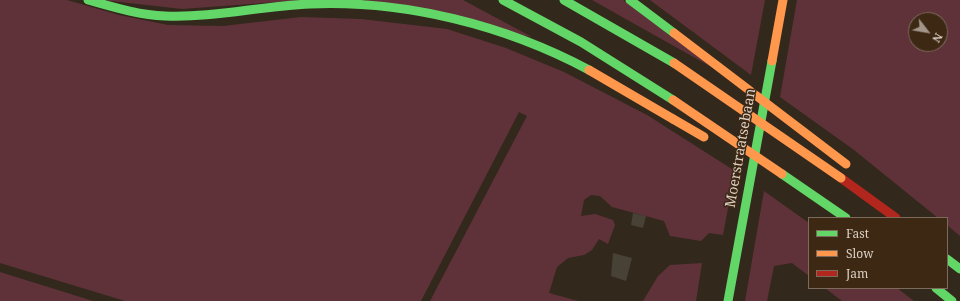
<!DOCTYPE html>
<html>
<head>
<meta charset="utf-8">
<style>
  body { margin:0 }
  #map { position:relative; width:960px; height:301px; overflow:hidden; background:#33281c; font-family:"Noto Serif",serif }
  canvas { display:block }
  .legend { position:absolute; left:808px; top:217px; width:140px; height:72px; box-sizing:border-box; background:#3c2813; border:1px solid #7c6b5a; margin:0; padding:5px 7px; list-style:none; font-size:12px; color:#ddd0c4 }
  .legend li { display:flex; align-items:center; gap:8px; height:20px }
  .legend b { width:20px; border:1px solid #7c6b5a }
  .north { position:absolute; left:908px; top:12px; width:40px; height:40px; box-sizing:border-box; background:#3c2813; border:1px solid #7c6b5a; border-radius:50%; rotate:121deg; font-size:11px; font-weight:700; line-height:16px; text-align:center; color:#ddd0c4 }
  .north::after { content:''; display:block; margin:auto; width:14px; height:18px; background:#a29589; clip-path:polygon(50% 0,100% 100%,50% 72%,0 100%) }
</style>
</head>
<body>
<div id="map">
<canvas width="960" height="301"></canvas>
<ul class="legend">
<li><b style="height:5px;background:#63d668"></b>Fast</li>
<li><b style="height:5px;background:#ff974d"></b>Slow</li>
<li><b style="height:5px;background:#b3261e"></b>Jam</li>
</ul>
<div class="north">N</div>
</div>
<script>
const ctx = document.querySelector('canvas').getContext('2d');
ctx.lineJoin = 'round';
function fillPath(path, color) { ctx.fillStyle = color; ctx.fill(path, 'evenodd'); }
function trace(path, color, width, dash) { ctx.strokeStyle = color; ctx.lineWidth = width; ctx.lineCap = dash ? 'butt' : 'round'; ctx.setLineDash(dash || []); ctx.stroke(path); }
function label(font, color, halo, rows, align = 'center') {
  ctx.font = font + ' "Noto Serif",serif'; ctx.lineWidth = 3; ctx.setLineDash([]); ctx.textBaseline = 'middle'; ctx.strokeStyle = halo; ctx.fillStyle = color; for (const [text, x, y, turn = 0] of rows) {
    ctx.save(); ctx.translate(x, y); ctx.rotate((+turn || 0) * Math.PI / 180); ctx.textAlign = isNaN(turn) ? turn : align; if (halo) ctx.strokeText(text, 0, 0); ctx.fillText(text, 0, 0); ctx.restore();
  }
}
fillPath(new Path2D(`
  M 0,0 L 67,0 L 119,15 L 168,25 L 223,26 L 301,17 L 361,19 L 447,29 L 506,48 L 564,72 L 647,115 L 735,171 L 723,235 L 709,233 L 701,241 L 670,236 L 664,221 L 612,207 L 600,196 L 591,195 L 584,200 L 581,216 L 595,214 L 613,220 L 615,225 L 608,244 L 599,239 L 592,250 L 584,255 L 568,258 L 557,267 L 549,293 L 578,301 L 430,301 L 527,116 L 519,112 L 421,301 L 125,301 L 0,263 Z
  M 102,0 L 304,0 L 182,9 Z
  M 363,0 L 463,0 L 532,37 Z
  M 592,0 L 623,0 L 713,68 Z
  M 650,0 L 765,0 L 751,75 Z
  M 797,0 L 960,0 L 960,236 L 947,225 L 947,218 L 938,218 L 854,150 L 780,97 ZM 916,20 L 940,20 L 940,44 L 916,44 Z
  M 764,191 L 809,223 L 809,276 L 792,263 L 774,266 L 767,301 L 745,301 Z
  M 702,263 L 696,301 L 643,301 L 658,276 L 670,265 Z
  M 0,272 L 93,301 L 0,301 Z
  M 825,288 L 897,288 L 914,301 L 842,301 Z`), '#5f323a');
fillPath(new Path2D(`
  M 633,213 L 646,216 L 643,228 L 631,225 Z
  M 613,253 L 632,258 L 626,281 L 611,276 Z`), '#484136');
trace(new Path2D(`
  M 88,0 C 113,7 139,15 165,16 C 213,18 261,6 310,4 C 405,0 505,25 589,70
  M 503,0 L 581,42 L 673,100
  M 564,0 L 674,63
  M 630,0 L 674,33
  M 782,174 L 846,218
  M 947,259 L 960,269
  M 936,288 L 952,301
  M 728,301 L 772,61`), '#63d668', 9);
trace(new Path2D(`
  M 772,61 L 783,0
  M 589,70 L 673,119`), '#ff974d', 9);
trace(new Path2D(`
  M 841,178 L 896,218`), '#b3261e', 9);
trace(new Path2D(`
  M 674,33 L 846,164
  M 674,63 L 841,178
  M 673,100 L 782,174
  M 673,119 L 704,137`), '#ff974d', 9);
label('14px', '#ddd0c4', '#3c2813', [
  ["Moerstraatsebaan",741,148,-80]
]);
</script>
</body>
</html>
